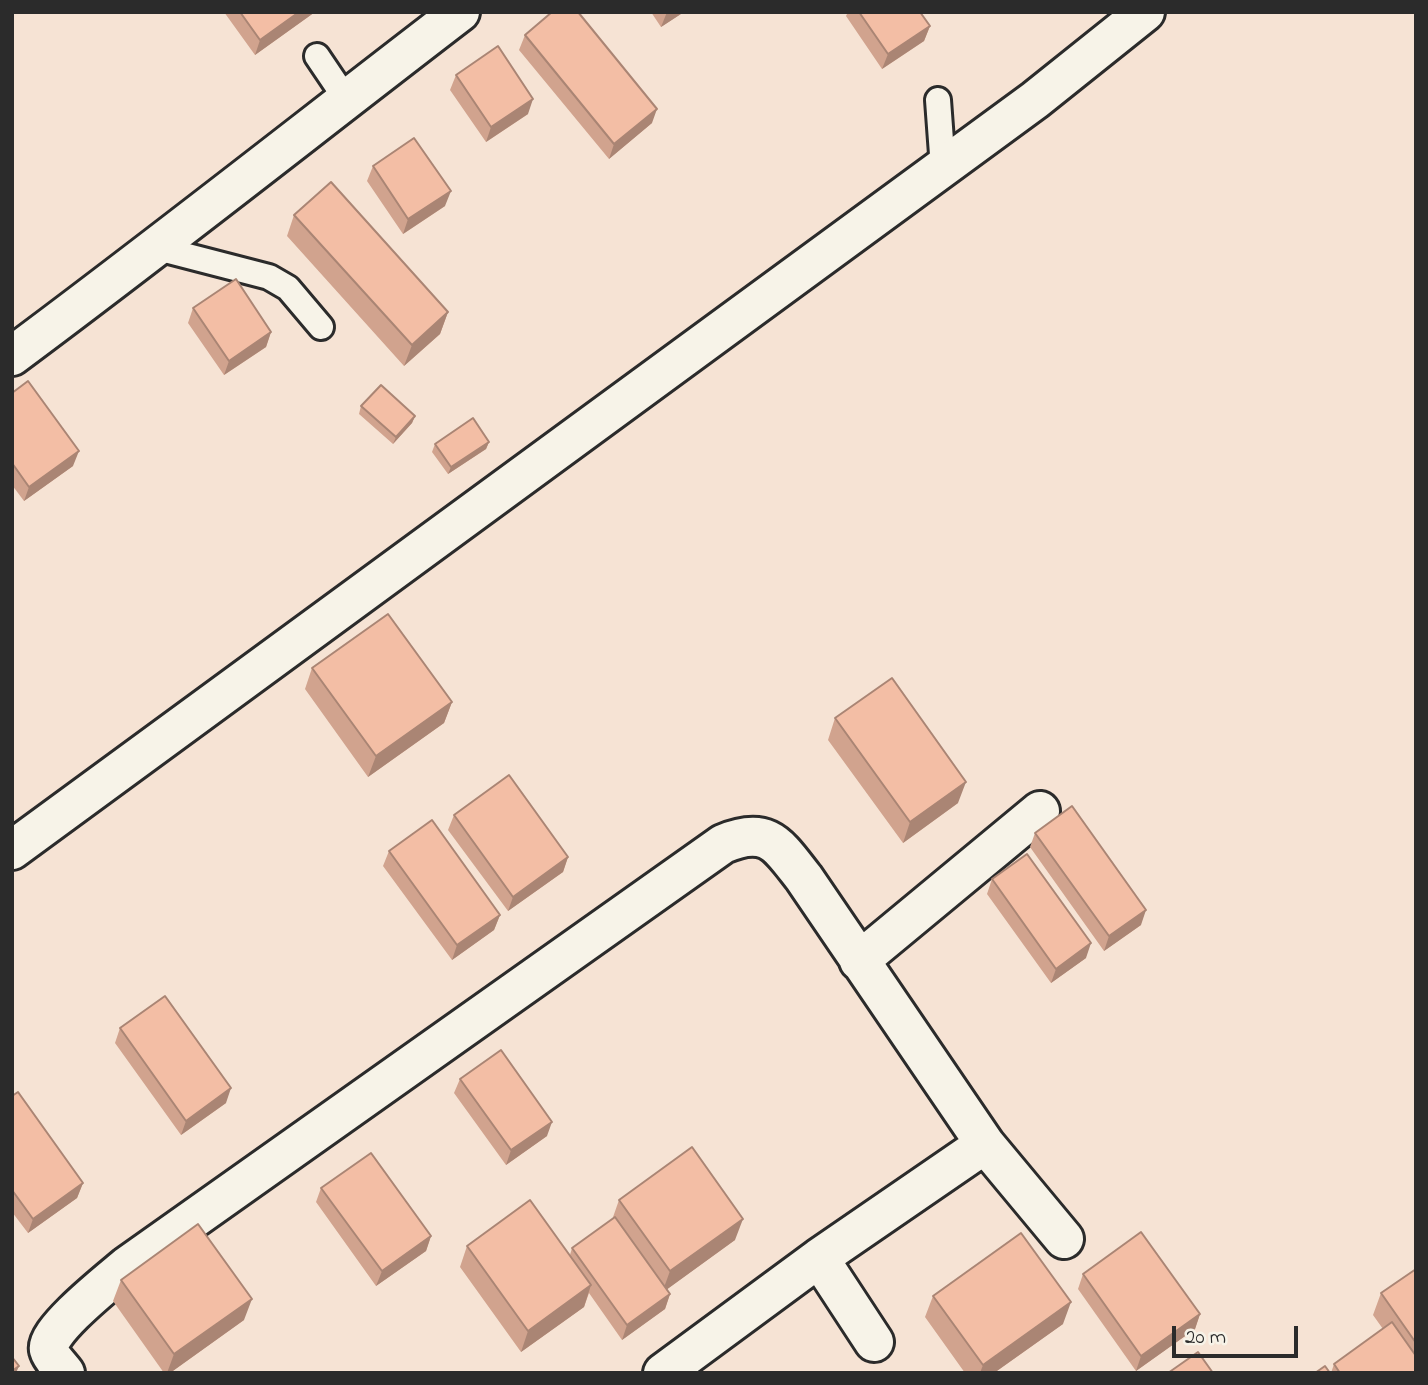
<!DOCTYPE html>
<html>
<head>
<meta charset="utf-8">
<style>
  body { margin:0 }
  #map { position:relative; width:1428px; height:1385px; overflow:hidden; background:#f6e3d4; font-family:"Indie Flower",sans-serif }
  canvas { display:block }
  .frame { position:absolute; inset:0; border:14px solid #2b2b2b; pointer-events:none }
  .scale { position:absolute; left:1172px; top:1326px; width:126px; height:32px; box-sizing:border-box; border:4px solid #2b2b2b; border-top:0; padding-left:9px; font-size:21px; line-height:24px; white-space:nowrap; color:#2b2b2b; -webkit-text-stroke:5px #f7f3e8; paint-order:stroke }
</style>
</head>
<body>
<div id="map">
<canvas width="1428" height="1385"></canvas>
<div class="frame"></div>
<div class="scale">20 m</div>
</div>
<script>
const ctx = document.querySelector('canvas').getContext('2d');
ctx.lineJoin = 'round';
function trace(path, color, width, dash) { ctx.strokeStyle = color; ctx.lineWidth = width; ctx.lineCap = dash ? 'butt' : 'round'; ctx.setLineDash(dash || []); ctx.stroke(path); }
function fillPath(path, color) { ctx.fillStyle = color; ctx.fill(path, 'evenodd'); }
const lane = new Path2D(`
  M 317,56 L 346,99
  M 938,100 L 943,168
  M 157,248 L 269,277 L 288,288 L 321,327`);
const street = new Path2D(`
  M 12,356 C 163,244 310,127 460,12
  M 12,850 L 1035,100 L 1145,12
  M 859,961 L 1040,811
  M 985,1144 L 1064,1239
  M 65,1373 C 60,1366 51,1358 49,1350 C 44,1332 112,1279 127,1266 L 723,844 C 768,825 778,845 804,878 L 985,1144 L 819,1258
  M 663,1373 L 819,1258 L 874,1342`);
trace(lane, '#2b2b2b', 30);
trace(street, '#2b2b2b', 44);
trace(lane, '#f7f3e8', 24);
trace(street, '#f7f3e8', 38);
fillPath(new Path2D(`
  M 224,12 L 315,12 L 255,55 Z
  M 651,12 L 684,12 L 661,27 Z
  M 848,12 L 920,12 L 930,26 L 924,41 L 882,69 L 846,16 Z
  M 525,35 L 652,123 L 609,159 L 519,50 Z
  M 456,75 L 528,114 L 486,142 L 450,90 Z
  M 373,166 L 445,206 L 403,234 L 367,181 Z
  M 294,215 L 448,312 L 440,334 L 404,366 L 287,236 Z
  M 193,308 L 271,332 L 266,347 L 224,375 L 188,323 Z
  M 12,393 L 73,466 L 24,501 L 12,485 Z
  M 361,406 L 415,416 L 412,423 L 393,444 L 359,414 Z
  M 489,442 L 486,449 L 448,474 L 432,452 L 435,444 Z
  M 312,668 L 452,702 L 444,723 L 368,777 L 305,689 Z
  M 835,718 L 958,803 L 903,843 L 828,740 Z
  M 454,815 L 568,857 L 563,872 L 508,911 L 448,830 Z
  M 1035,833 L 1141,925 L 1104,951 L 1030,847 Z
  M 389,851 L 500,915 L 494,930 L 452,960 L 383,866 Z
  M 992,879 L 1086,958 L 1051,983 L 987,894 Z
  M 120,1028 L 226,1103 L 181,1135 L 115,1043 Z
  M 460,1079 L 547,1136 L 506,1165 L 454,1093 Z
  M 12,1096 L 83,1183 L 77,1198 L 28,1233 L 12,1212 Z
  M 321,1188 L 431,1236 L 426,1251 L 376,1286 L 316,1202 Z
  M 619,1200 L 735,1240 L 667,1289 L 670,1294 L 665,1309 L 622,1340 L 589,1293 L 584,1307 L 521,1352 L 460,1267 L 467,1246 L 570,1255 L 572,1248 L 612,1220 Z
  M 1416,1269 L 1416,1373 L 1331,1373 L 1334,1364 L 1383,1329 L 1373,1315 L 1381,1293 Z
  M 1083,1274 L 1200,1314 L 1195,1329 L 1136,1371 L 1078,1289 Z
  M 121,1280 L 244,1320 L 170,1373 L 164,1373 L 113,1301 Z
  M 933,1296 L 1063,1324 L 994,1373 L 965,1373 L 925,1317 Z`), '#d1a38e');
fillPath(new Path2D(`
  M 299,12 L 315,12 L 255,55 L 260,40 Z
  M 667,12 L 684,12 L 661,27 Z
  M 930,26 L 924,41 L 882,69 L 888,54 Z
  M 533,99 L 528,114 L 486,142 L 491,127 Z
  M 657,109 L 652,123 L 609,159 L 614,144 Z
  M 451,191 L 445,206 L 403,234 L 408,219 Z
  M 448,312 L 440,334 L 404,366 L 412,345 Z
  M 271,332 L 266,347 L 224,375 L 229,361 Z
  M 415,416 L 412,423 L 393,444 L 396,437 Z
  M 489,442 L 486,449 L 448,474 L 451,467 Z
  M 79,451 L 73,466 L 24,501 L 29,487 Z
  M 452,702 L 444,723 L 368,777 L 376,756 Z
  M 966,782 L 958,803 L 903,843 L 910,822 Z
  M 568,857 L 563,872 L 508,911 L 513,897 Z
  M 1146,910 L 1141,925 L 1104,951 L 1109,936 Z
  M 500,915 L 494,930 L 452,960 L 457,945 Z
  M 1091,943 L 1086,958 L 1051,983 L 1056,969 Z
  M 231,1088 L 226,1103 L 181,1135 L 186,1121 Z
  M 552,1122 L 547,1136 L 506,1165 L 511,1150 Z
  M 83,1183 L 77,1198 L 28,1233 L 33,1219 Z
  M 743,1219 L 735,1240 L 662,1293 L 670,1271 Z
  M 431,1236 L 426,1251 L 376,1286 L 382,1271 Z
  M 591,1285 L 584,1307 L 521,1352 L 528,1331 Z
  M 670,1294 L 665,1309 L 622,1340 L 627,1325 Z
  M 252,1299 L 244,1320 L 170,1373 L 167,1373 L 174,1354 Z
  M 1071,1302 L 1063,1324 L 994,1373 L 980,1373 L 983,1365 Z
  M 1200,1314 L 1195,1329 L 1136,1371 L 1141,1356 Z
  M 19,1366 L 16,1373 L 12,1373 L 12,1371 Z`), '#aa8574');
const building = new Path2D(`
  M 240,12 L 299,12 L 260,40 Z
  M 552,12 L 578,12 L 657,109 L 614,144 L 525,35 Z
  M 859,12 L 920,12 L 930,26 L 888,54 Z
  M 498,46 L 533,99 L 491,127 L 456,75 Z
  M 414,138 L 451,191 L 408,219 L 373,166 Z
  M 331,182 L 448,312 L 412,345 L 294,215 Z
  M 236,279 L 271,332 L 229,361 L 193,308 Z
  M 28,381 L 79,451 L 29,487 L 12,463 L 12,393 Z
  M 381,385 L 415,416 L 396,437 L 361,406 Z
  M 473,418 L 489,442 L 451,467 L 435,444 Z
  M 388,614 L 452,702 L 376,756 L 312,668 Z
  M 892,678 L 966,782 L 910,822 L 835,718 Z
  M 509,775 L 568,857 L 513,897 L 454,815 Z
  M 1072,806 L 1146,910 L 1109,936 L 1035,833 Z
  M 432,820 L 500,915 L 457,945 L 389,851 Z
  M 1027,854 L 1091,943 L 1056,969 L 992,879 Z
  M 165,996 L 231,1088 L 186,1121 L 120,1028 Z
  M 501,1050 L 552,1122 L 511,1150 L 460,1079 Z
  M 18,1092 L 83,1183 L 33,1219 L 12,1190 L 12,1096 Z
  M 692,1147 L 743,1219 L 670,1271 L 619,1200 Z
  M 371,1153 L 431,1236 L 382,1271 L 321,1188 Z
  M 530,1200 L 591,1285 L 528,1331 L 467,1246 Z
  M 615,1217 L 670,1294 L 627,1325 L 572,1248 Z
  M 198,1224 L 252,1299 L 174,1354 L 121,1280 Z
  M 1141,1232 L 1200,1314 L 1141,1356 L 1083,1274 Z
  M 1021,1233 L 1071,1302 L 983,1365 L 933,1296 Z
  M 1416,1269 L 1416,1343 L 1381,1293 Z
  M 1392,1322 L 1416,1356 L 1416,1373 L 1340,1373 L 1334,1364 Z
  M 1198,1352 L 1213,1373 L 1168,1373 Z
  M 12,1357 L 19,1366 L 12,1371 Z
  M 1325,1366 L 1330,1373 L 1315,1373 Z`);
fillPath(building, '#f3bea5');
trace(building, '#aa8574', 2);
</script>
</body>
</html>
